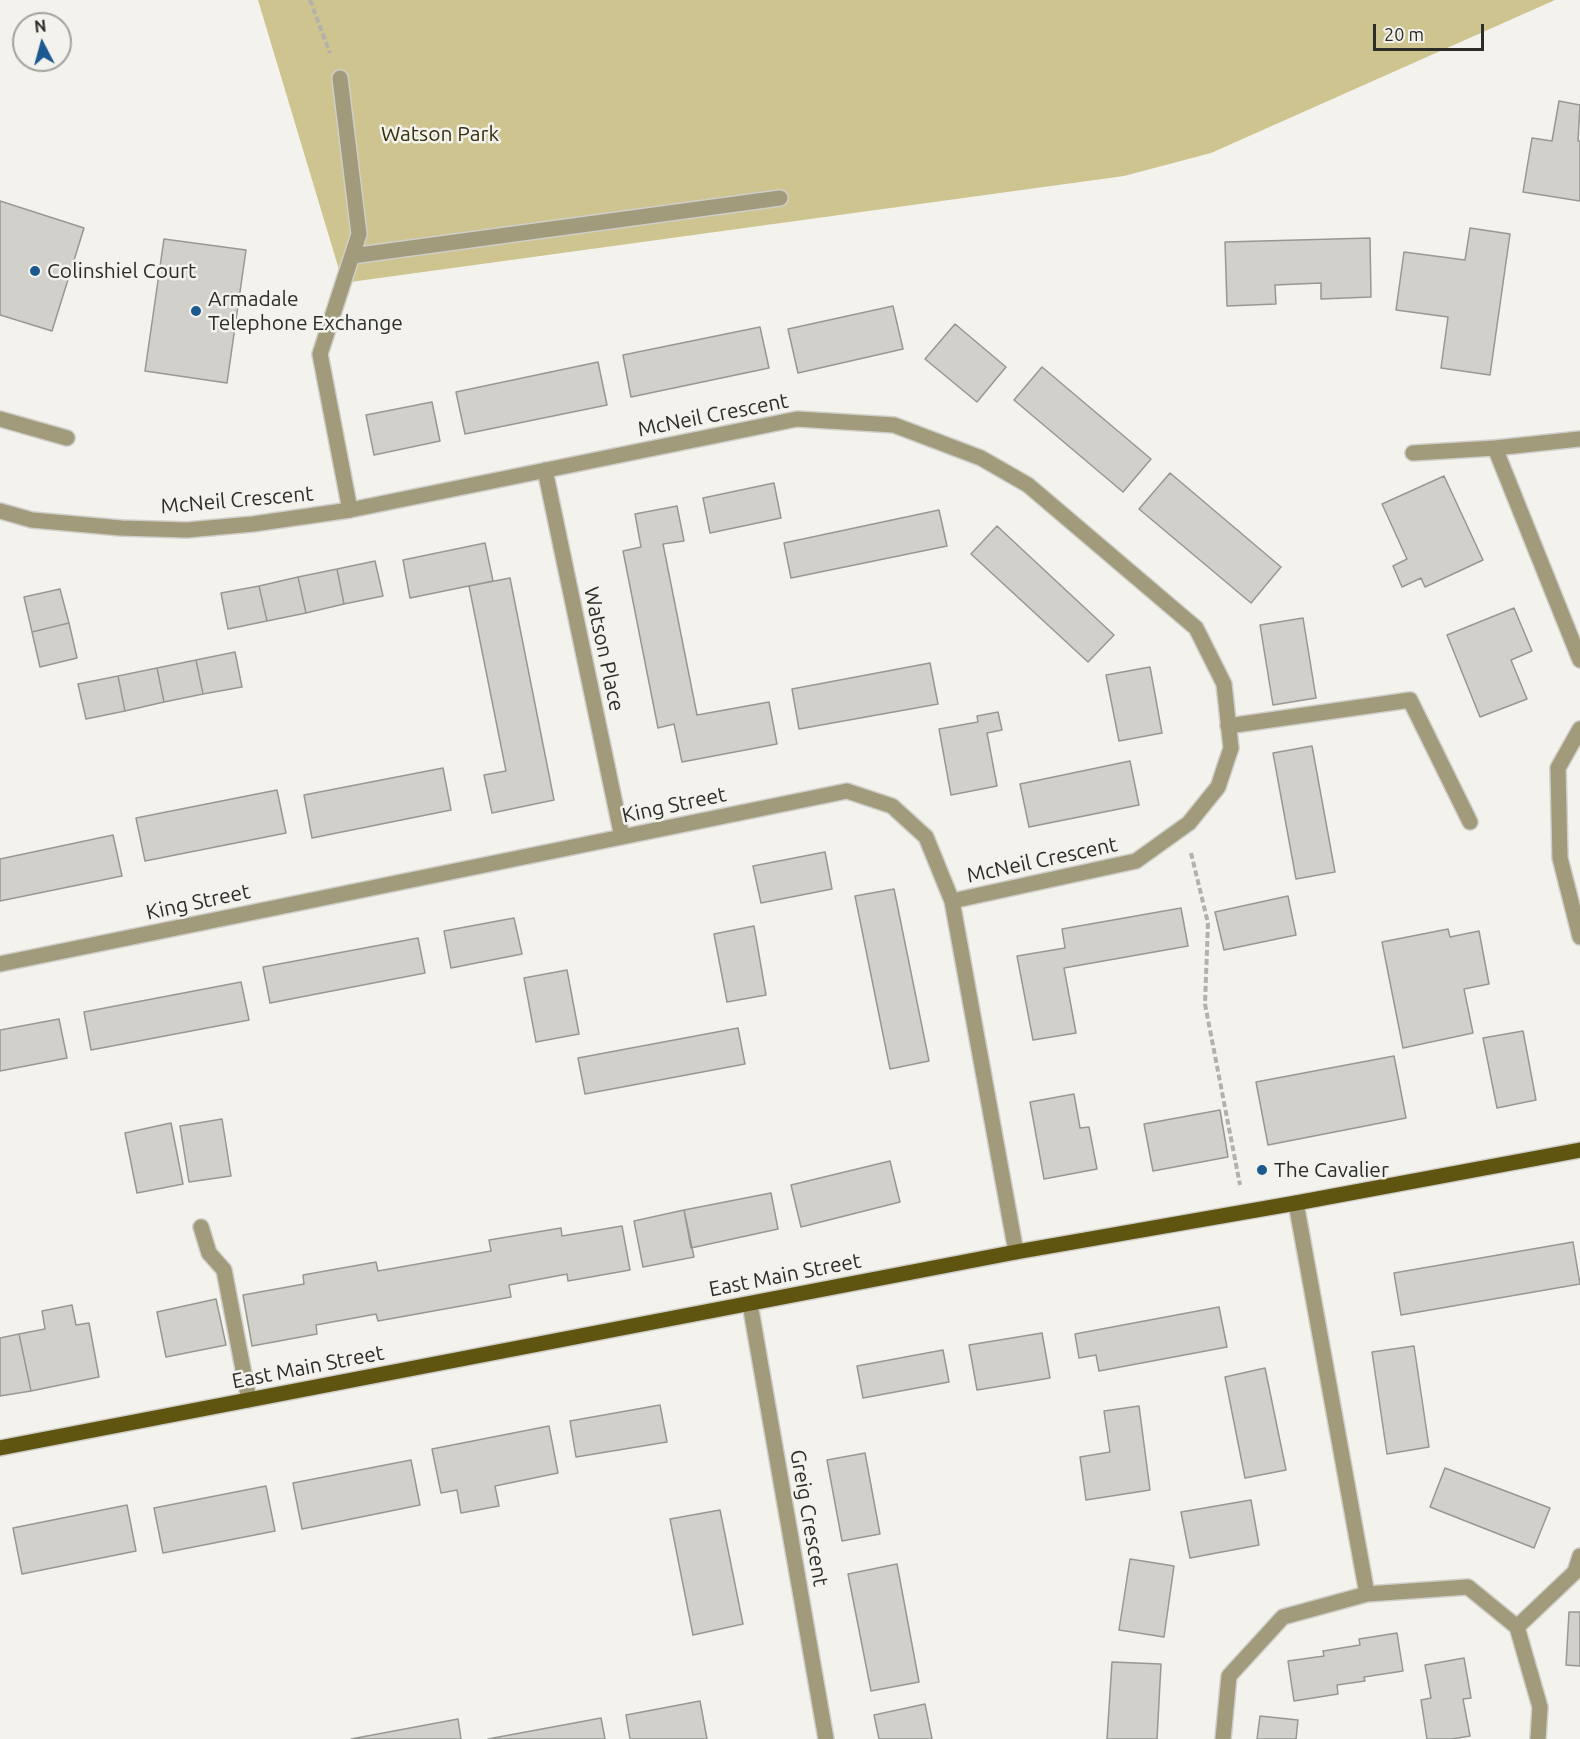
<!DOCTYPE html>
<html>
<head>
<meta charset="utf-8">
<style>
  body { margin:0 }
  #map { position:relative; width:1580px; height:1739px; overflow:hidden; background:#f3f2ec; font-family:Ubuntu,sans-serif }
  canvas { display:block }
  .north { position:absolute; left:12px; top:12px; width:60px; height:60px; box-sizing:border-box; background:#f3f2ec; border:2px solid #a3a39e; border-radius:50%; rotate:354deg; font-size:16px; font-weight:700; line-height:24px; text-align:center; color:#2c2c29 }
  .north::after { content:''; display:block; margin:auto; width:21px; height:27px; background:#1c5990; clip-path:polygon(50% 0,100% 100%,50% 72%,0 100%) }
  .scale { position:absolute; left:1373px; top:24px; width:111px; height:27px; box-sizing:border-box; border:3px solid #2c2c29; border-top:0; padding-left:8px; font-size:18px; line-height:21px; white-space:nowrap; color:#2c2c29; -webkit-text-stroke:4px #f3f2ec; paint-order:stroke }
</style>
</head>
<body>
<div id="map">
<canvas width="1580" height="1739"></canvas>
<div class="north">N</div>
<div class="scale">20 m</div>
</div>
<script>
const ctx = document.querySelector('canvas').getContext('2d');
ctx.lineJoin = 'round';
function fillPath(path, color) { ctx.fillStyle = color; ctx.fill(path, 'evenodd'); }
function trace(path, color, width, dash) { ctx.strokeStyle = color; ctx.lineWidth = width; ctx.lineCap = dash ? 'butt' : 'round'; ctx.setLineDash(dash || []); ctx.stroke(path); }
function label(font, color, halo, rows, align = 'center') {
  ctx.font = font + ' Ubuntu,sans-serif'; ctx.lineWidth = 5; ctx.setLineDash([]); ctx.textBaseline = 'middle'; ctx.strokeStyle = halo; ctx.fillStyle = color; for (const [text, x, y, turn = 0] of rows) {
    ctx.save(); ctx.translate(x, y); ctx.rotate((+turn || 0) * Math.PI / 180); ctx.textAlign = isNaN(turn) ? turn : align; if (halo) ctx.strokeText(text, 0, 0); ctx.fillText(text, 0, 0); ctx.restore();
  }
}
fillPath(new Path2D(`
  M 258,0 L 1555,0 L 1211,153 L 1124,176 L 343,283 Z`), '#cec48f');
const building = new Path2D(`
  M 1559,101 L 1580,105 L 1578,141 L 1580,141 L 1580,201 L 1523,192 L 1532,138 L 1552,141 Z
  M 0,201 L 84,228 L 52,331 L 0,315 Z
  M 1470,228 L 1510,234 L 1490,375 L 1441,368 L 1448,317 L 1396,310 L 1404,252 L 1465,260 Z
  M 1370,238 L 1371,297 L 1321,299 L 1321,283 L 1275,285 L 1276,304 L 1227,306 L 1225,242 Z
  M 164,239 L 246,250 L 227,383 L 145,371 Z
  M 893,306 L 903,349 L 798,373 L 788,329 Z
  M 955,324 L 1006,367 L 977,402 L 925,359 Z
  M 760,327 L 769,368 L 631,397 L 623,355 Z
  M 598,362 L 607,405 L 465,434 L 456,392 Z
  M 1042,367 L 1151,459 L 1123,492 L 1014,400 Z
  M 432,402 L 440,441 L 374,455 L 366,415 Z
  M 1170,473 L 1281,567 L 1251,603 L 1139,509 Z
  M 1444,476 L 1483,560 L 1425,587 L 1421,578 L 1402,587 L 1393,566 L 1407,559 L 1382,504 Z
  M 774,483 L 781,518 L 710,533 L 703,498 Z
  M 677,506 L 684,541 L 663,544 L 697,715 L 769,702 L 777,744 L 682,762 L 674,724 L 658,728 L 623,551 L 641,547 L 635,514 Z
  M 939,510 L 947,546 L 791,578 L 784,543 Z
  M 997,526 L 1114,635 L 1088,662 L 971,554 Z
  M 485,543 L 493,581 L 410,598 L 403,560 Z
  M 375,561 L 383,596 L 344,604 L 337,569 Z
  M 337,569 L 344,604 L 306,613 L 298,577 Z
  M 298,577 L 306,613 L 267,621 L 259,586 Z
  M 510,578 L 554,800 L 492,813 L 484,775 L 506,771 L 469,586 Z
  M 259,586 L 267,621 L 228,629 L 221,593 Z
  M 60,589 L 69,623 L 32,632 L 24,597 Z
  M 1514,608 L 1532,651 L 1511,660 L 1527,699 L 1480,717 L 1447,635 Z
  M 1303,618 L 1316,698 L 1273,705 L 1260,625 Z
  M 69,623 L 77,658 L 40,667 L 32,632 Z
  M 235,652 L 242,687 L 203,694 L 196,660 Z
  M 196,660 L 203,694 L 164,702 L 157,668 Z
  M 930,663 L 938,704 L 799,729 L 792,689 Z
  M 1150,667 L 1162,733 L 1119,741 L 1106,675 Z
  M 157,668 L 164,702 L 125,711 L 118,676 Z
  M 118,676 L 125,711 L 86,719 L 78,684 Z
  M 998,712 L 1002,730 L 987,733 L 997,786 L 951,795 L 939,729 L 978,722 L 977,716 Z
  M 1312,746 L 1335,872 L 1296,879 L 1273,753 Z
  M 1130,761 L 1139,805 L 1029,827 L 1020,784 Z
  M 443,768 L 451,810 L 312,838 L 304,795 Z
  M 277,790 L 286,833 L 145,861 L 136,818 Z
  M 113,835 L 122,876 L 0,901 L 0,859 Z
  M 825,852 L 832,889 L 761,903 L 753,866 Z
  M 894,889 L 929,1061 L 890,1069 L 855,896 Z
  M 1288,896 L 1296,935 L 1224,950 L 1215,912 Z
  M 1181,908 L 1188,946 L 1064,968 L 1076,1033 L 1033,1040 L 1017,956 L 1065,948 L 1062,929 Z
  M 514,918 L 522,954 L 451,968 L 444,931 Z
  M 754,926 L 766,995 L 727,1002 L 714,934 Z
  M 1448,929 L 1450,937 L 1479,931 L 1489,984 L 1464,989 L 1473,1033 L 1403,1048 L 1382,942 Z
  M 418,938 L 425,973 L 270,1003 L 263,967 Z
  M 567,970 L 579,1034 L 536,1042 L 524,978 Z
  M 241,982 L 249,1020 L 91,1050 L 84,1012 Z
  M 59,1019 L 67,1058 L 0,1071 L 0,1030 Z
  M 738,1028 L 745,1064 L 585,1094 L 578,1058 Z
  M 1523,1031 L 1536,1100 L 1497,1108 L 1483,1038 Z
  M 1394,1056 L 1406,1118 L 1268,1145 L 1256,1082 Z
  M 1074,1094 L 1080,1128 L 1089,1127 L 1097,1169 L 1044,1179 L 1030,1102 Z
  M 1220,1110 L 1228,1157 L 1153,1171 L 1144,1124 Z
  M 222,1119 L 231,1176 L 189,1182 L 180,1126 Z
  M 171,1123 L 183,1184 L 137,1193 L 125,1133 Z
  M 890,1161 L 900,1202 L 801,1227 L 791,1185 Z
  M 771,1193 L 778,1229 L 691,1248 L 684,1210 Z
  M 684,1210 L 694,1257 L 643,1267 L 634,1221 Z
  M 622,1226 L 630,1270 L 568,1281 L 567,1274 L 509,1285 L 511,1297 L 378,1321 L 376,1314 L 316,1325 L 317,1334 L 252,1346 L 243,1295 L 304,1284 L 303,1275 L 376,1262 L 378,1271 L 491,1251 L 489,1240 L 561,1228 L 562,1236 Z
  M 1573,1242 L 1580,1284 L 1401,1315 L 1394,1273 Z
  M 216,1299 L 226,1345 L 166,1357 L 157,1312 Z
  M 72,1305 L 76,1325 L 89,1323 L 99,1377 L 31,1391 L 19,1334 L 45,1329 L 42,1311 Z
  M 1219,1307 L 1227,1347 L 1099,1371 L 1096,1355 L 1079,1358 L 1075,1334 Z
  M 1042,1333 L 1050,1378 L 977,1390 L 969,1345 Z
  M 19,1334 L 31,1391 L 0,1396 L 0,1338 Z
  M 1414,1346 L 1429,1447 L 1387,1454 L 1372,1352 Z
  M 943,1350 L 949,1382 L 863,1398 L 857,1366 Z
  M 1265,1368 L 1286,1470 L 1245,1478 L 1225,1377 Z
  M 660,1405 L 667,1442 L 576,1457 L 570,1421 Z
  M 1139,1406 L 1150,1490 L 1086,1500 L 1080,1457 L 1110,1452 L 1104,1411 Z
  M 549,1426 L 558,1473 L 495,1486 L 499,1506 L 461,1513 L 457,1490 L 441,1493 L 432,1449 Z
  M 865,1453 L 880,1534 L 842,1541 L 827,1460 Z
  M 411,1460 L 420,1505 L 302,1529 L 293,1483 Z
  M 1445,1468 L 1550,1508 L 1534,1548 L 1430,1507 Z
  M 266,1486 L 275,1531 L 163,1553 L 154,1508 Z
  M 1251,1500 L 1259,1545 L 1190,1558 L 1181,1512 Z
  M 127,1505 L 136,1551 L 22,1574 L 13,1528 Z
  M 720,1510 L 743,1624 L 693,1635 L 670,1519 Z
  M 1130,1559 L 1174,1566 L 1164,1637 L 1119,1630 Z
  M 897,1564 L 919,1682 L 871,1691 L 848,1574 Z
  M 1569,1612 L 1580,1612 L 1580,1666 L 1566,1665 Z
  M 1397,1633 L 1403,1671 L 1364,1677 L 1365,1681 L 1337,1685 L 1338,1694 L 1294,1701 L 1288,1661 L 1324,1656 L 1323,1651 L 1360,1645 L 1359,1639 Z
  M 1464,1658 L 1471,1698 L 1463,1699 L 1470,1736 L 1452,1739 L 1427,1739 L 1421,1700 L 1431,1698 L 1425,1665 Z
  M 1112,1662 L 1161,1664 L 1157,1739 L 1107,1739 Z
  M 700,1701 L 707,1739 L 630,1739 L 626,1715 Z
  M 925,1704 L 932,1739 L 879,1739 L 874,1715 Z
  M 1260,1716 L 1298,1720 L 1296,1739 L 1257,1739 Z
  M 601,1718 L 605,1739 L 488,1739 Z
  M 458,1719 L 461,1739 L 351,1739 Z`);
fillPath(building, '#d1d0ca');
trace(building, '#989892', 1.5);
const service = new Path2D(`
  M 340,78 L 359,234 L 320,354 L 350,510
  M 352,256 L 780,198
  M 0,419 L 67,438
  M 1228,726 L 1410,700 L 1470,822
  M 201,1227 L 209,1253 L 224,1270 L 249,1400
  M 1517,1627 L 1575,1572 L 1580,1556`);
const minor = new Path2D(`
  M 1495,448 L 1580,660
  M 1413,453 L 1495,448 L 1580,439
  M 545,470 L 622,837
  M 0,511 L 32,520 L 121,528 L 187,530 L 253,524 L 350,510 L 797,419 L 894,425 L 981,458 L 1028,485 L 1196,628 L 1224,684 L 1231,748 L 1218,787 L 1189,823 L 1136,861 L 952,901
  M 1580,729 L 1558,768 L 1560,858 L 1580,937
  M 0,964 L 847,791 L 892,806 L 926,837 L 952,901 L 1016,1252
  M 1296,1203 L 1367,1594
  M 750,1304 L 826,1739
  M 1223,1739 L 1229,1676 L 1283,1617 L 1367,1594 L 1468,1587 L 1517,1627 L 1540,1707 L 1538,1739`);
const primary = new Path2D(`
  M 0,1448 L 1016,1252 L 1296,1203 L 1580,1150`);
trace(service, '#cfcec9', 18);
trace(minor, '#cfcec9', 18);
trace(primary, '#cfcec9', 18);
trace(new Path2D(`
  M 310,0 L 330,53
  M 1191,853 L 1208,923 L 1205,1004 L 1240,1185`), '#b2b1ac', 4, [6, 3]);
trace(service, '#a19b7c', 15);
trace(minor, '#a19b7c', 15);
trace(primary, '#5f5410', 15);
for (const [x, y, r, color] of [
  [35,271,6,"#1c5990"],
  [196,311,6,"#1c5990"],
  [1262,1170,6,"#1c5990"]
]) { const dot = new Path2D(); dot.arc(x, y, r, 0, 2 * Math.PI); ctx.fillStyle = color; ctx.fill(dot); trace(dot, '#f3f2ec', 2); }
label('21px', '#37310f', '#f3f2ec', [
  ["Watson Park",440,134]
]);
label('21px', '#2c2c29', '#f3f2ec', [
  ["Colinshiel Court",47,271],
  ["Armadale",208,299],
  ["Telephone Exchange",208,323],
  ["The Cavalier",1274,1170]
], 'left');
label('21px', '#2c2c29', '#f3f2ec', [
  ["McNeil Crescent",713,415,-11],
  ["McNeil Crescent",237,500,-5],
  ["Watson Place",604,649,78],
  ["King Street",674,805,-12],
  ["McNeil Crescent",1042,860,-12],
  ["King Street",198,902,-12],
  ["East Main Street",785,1275,-11],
  ["East Main Street",308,1367,-11],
  ["Greig Crescent",809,1518,80]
]);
</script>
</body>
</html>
